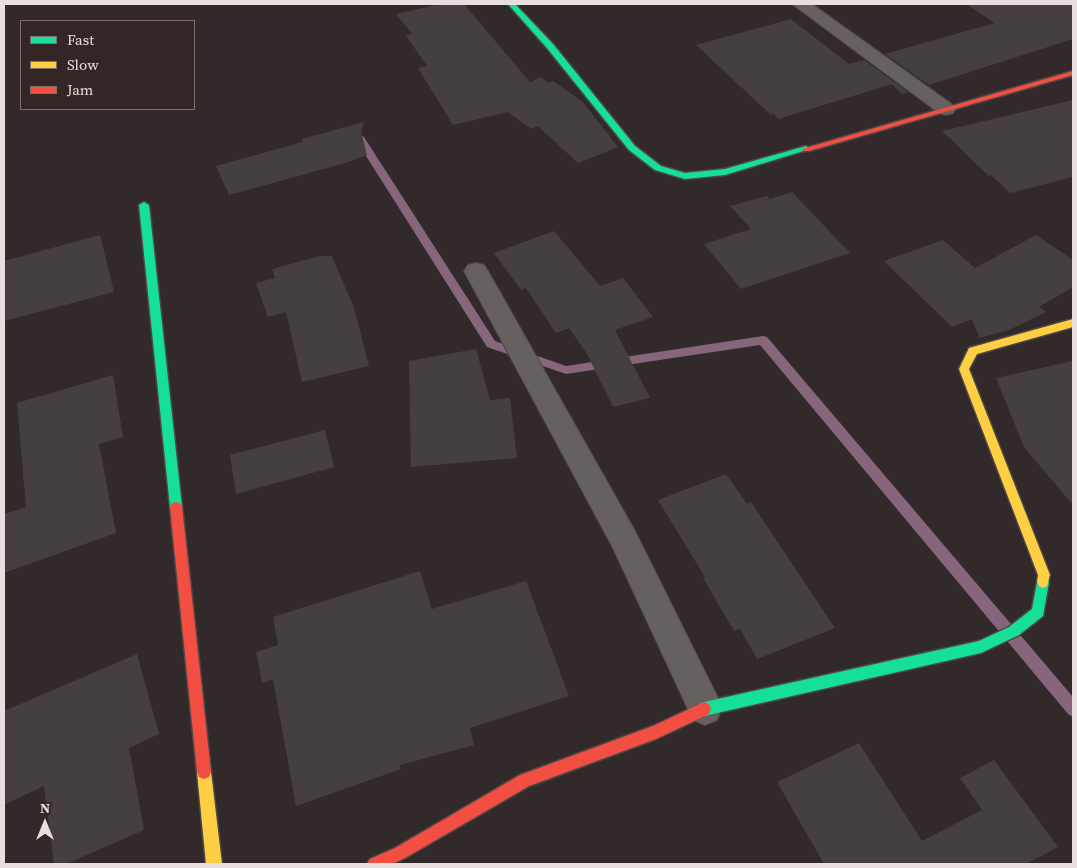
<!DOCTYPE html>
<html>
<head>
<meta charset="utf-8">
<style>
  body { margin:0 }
  #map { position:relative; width:1077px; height:868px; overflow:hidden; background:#322a2a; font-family:"Source Serif 4",serif }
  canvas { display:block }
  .frame { position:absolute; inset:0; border:5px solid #e8dedd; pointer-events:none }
  .legend { position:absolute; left:20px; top:20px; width:175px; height:90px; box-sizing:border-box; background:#352626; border:1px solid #7d706f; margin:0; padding:6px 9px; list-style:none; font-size:15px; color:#e8dedd }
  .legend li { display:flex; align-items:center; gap:10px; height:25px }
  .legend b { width:25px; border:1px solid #7d706f }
  .north { position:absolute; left:20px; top:798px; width:50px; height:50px; -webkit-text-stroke:4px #352626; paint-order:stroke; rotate:0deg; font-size:14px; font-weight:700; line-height:20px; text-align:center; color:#e8dedd }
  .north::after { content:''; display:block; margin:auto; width:18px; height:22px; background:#e8dedd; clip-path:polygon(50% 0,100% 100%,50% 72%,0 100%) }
</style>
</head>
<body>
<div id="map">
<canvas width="1077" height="868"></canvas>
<div class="frame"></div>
<ul class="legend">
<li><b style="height:6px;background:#16e098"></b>Fast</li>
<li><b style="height:6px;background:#ffcf43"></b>Slow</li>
<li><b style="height:6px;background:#f24e42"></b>Jam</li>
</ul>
<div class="north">N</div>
</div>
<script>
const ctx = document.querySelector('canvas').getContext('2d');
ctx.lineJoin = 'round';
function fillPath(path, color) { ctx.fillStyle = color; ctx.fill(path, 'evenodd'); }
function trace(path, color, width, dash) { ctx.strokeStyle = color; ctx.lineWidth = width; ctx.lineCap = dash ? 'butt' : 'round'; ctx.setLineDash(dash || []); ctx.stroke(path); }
fillPath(new Path2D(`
  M 359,134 L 364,137 L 495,341 L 566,366 L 763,336 L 767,337 L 1073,697 L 1073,717 L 1068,714 L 760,345 L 566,374 L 487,347 L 354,137 Z`), '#87657a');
fillPath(new Path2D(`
  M 440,4 L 464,4 L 530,82 L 541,77 L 548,83 L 553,81 L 583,102 L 618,147 L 578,163 L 538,126 L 531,129 L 508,112 L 453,125 L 418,68 L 427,66 L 406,36 L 412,34 L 396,14 Z
  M 966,4 L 1073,4 L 1073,39 L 929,85 L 885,54 L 995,23 Z
  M 791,19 L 849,64 L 864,60 L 908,92 L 902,94 L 892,84 L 778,119 L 774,114 L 771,115 L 696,45 Z
  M 1073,100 L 1073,177 L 1010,193 L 991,175 L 989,176 L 942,131 Z
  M 364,122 L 361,131 L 367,155 L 345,163 L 229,195 L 216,166 L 303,142 L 302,139 Z
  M 792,192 L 850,253 L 741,289 L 704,244 L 751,229 L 730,206 L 767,196 L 770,199 Z
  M 554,231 L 600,286 L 623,278 L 653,317 L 615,330 L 650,398 L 613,407 L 587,354 L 569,328 L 556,333 L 526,288 L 521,290 L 494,253 Z
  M 100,235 L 114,292 L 4,321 L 4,261 Z
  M 1036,235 L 1073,260 L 1073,287 L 1039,307 L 1046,312 L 1009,330 L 980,338 L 972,319 L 952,327 L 884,261 L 943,240 L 975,268 Z
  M 320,256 L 332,256 L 354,308 L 369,366 L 302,382 L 286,312 L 268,317 L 256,283 L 275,278 L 272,269 Z
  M 476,349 L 490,400 L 510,398 L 517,458 L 411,467 L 409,361 Z
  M 1073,361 L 1073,505 L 1024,447 L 996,378 Z
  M 113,375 L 123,437 L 99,444 L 116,533 L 4,573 L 4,514 L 26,507 L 17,403 Z
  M 325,430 L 334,467 L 236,494 L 230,455 Z
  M 726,474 L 747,504 L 751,502 L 835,628 L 757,659 L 740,629 L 734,631 L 703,578 L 705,577 L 658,500 Z
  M 420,571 L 432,609 L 526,581 L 569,696 L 470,728 L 474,745 L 400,765 L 401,769 L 296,806 L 273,679 L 262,683 L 256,652 L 278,645 L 273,617 Z
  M 137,654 L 159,734 L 129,748 L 144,830 L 66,864 L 54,864 L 44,786 L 4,805 L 4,711 Z
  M 859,743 L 922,841 L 982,810 L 960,778 L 994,760 L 1058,847 L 1026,864 L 824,864 L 777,782 Z`), '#463f41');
const street = new Path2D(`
  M 792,4 L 812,4 L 953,105 L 956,109 L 953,113 L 946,115 L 939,113 Z
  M 476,263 L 484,265 L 488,271 L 635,531 L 717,696 L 722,708 L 717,720 L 705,725 L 693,720 L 613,548 L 464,271 L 468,265 Z`);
const fast = new Path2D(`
  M 508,4 L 515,4 L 553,44 L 635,146 L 661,166 L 685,173 L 725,169 L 806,146 L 810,149 L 725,175 L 685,179 L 655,170 L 629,150 L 547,48 Z
  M 144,202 L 149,205 L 182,507 L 180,511 L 176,512 L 172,511 L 170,507 L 139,205 Z
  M 1043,576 L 1047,578 L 1049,582 L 1043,616 L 1019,635 L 981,653 L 704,716 L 699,714 L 697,709 L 699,704 L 704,702 L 979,641 L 1009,627 L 1032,609 L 1037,582 L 1039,578 Z`);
const slow = new Path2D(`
  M 1073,319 L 1073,327 L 977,354 L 969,369 L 1050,575 L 1047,586 L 1043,588 L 1039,586 L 1037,582 L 1038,575 L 959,369 L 969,348 Z
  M 204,765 L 209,767 L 211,772 L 222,864 L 206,864 L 197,772 L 199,767 Z`);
const jam = new Path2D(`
  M 1073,71 L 1073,75 L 809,151 L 803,151 L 802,149 Z
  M 176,502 L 180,503 L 182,507 L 211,772 L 209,777 L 204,779 L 199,777 L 197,772 L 170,507 L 172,503 Z
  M 704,702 L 709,704 L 711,709 L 709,714 L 656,739 L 529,786 L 405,858 L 392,864 L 367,864 L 370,859 L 395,848 L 520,775 L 653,726 Z`);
trace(street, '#4f4747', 2);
trace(fast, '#4f4747', 3);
trace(slow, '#4f4747', 3);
trace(jam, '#4f4747', 3);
fillPath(street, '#676060');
fillPath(fast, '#16e098');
fillPath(slow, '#ffcf43');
fillPath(jam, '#f24e42');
</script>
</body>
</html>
